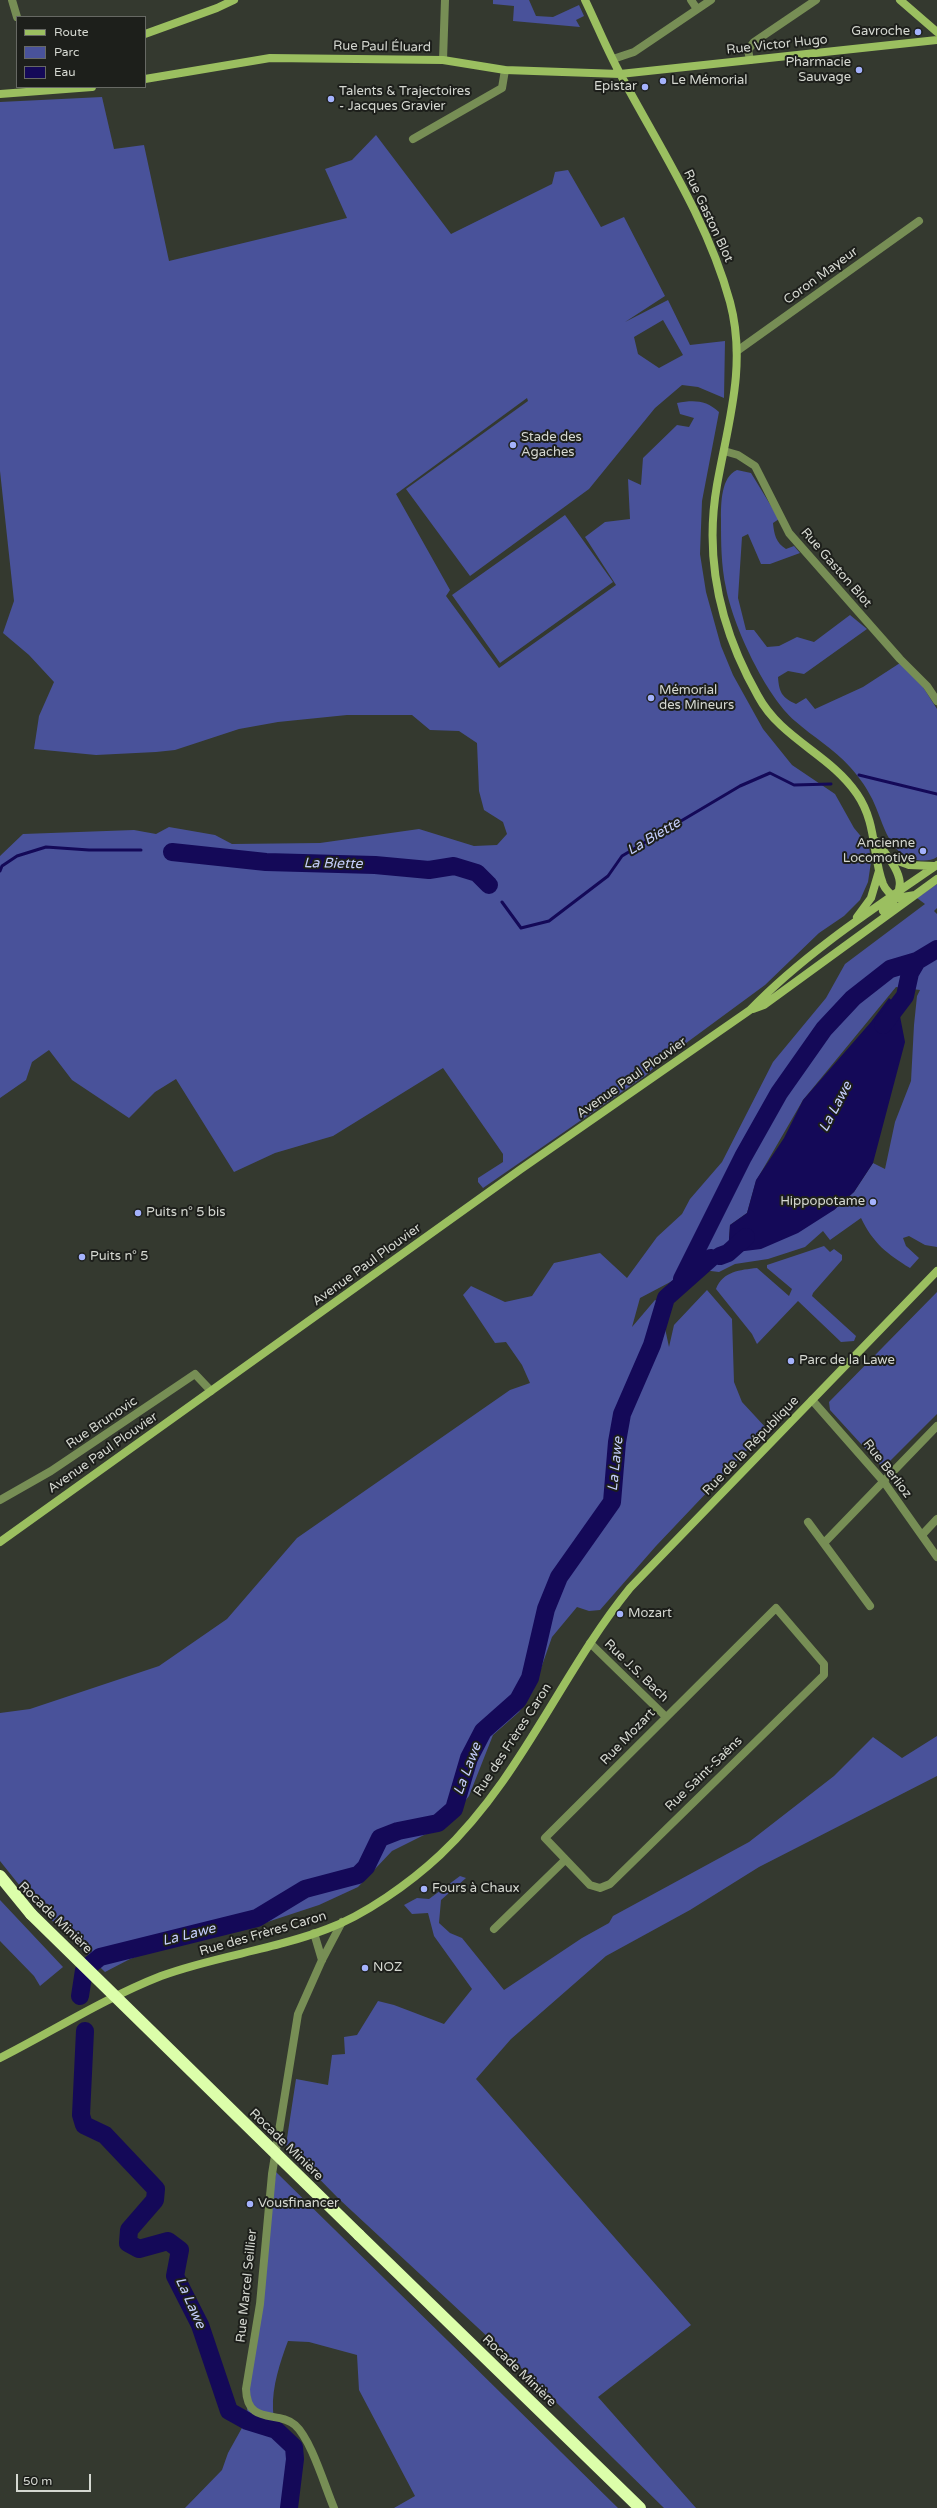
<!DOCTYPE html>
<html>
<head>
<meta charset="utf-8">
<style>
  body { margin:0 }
  #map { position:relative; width:937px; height:2508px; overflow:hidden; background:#34392f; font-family:"Varela Round",sans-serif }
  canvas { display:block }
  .legend { position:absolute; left:16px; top:16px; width:130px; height:72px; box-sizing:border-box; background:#1d1f1b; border:1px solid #676964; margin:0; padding:5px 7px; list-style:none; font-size:12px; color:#d5d8d1 }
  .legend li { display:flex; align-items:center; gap:8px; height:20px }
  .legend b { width:20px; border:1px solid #676964 }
  .scale { position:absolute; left:16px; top:2474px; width:75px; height:18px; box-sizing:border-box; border:2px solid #d5d8d1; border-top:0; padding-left:5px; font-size:12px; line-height:14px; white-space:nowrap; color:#d5d8d1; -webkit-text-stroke:3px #1d1f1b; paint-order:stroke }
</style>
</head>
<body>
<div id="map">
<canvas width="937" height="2508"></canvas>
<ul class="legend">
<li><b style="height:5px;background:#9bbf60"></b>Route</li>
<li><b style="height:11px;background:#49529a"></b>Parc</li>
<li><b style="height:11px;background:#140958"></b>Eau</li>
</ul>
<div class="scale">50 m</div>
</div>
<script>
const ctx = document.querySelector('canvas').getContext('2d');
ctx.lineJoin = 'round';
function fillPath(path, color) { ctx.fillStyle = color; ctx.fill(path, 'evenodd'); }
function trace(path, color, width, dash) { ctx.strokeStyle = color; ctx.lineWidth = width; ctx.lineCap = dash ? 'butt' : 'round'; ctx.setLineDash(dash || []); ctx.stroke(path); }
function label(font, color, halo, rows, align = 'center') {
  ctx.font = font + ' "Varela Round",sans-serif'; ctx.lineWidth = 4; ctx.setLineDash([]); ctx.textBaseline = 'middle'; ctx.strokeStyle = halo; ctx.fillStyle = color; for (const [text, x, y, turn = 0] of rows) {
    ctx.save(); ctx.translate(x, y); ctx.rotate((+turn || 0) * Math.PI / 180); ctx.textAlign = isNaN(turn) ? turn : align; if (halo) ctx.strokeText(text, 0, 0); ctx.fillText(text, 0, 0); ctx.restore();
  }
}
fillPath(new Path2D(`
  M 493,0 L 529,0 L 536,16 L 553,17 L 579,5 L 584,16 L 576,20 L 580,27 L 513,21 L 514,6 L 493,4 Z
  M 102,97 L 114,149 L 144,145 L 169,261 L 347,218 L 325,169 L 352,160 L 376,135 L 451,234 L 552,184 L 555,172 L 568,170 L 601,227 L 624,217 L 665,296 L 625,322 L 668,300 L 690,345 L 725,341 L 724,398 L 698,387 L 682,385 L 655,408 L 589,489 L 470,576 L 406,489 L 528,401 L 527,398 L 396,494 L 450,590 L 446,596 L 499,668 L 616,585 L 585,537 L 605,522 L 630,519 L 628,479 L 641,485 L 643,458 L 677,425 L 689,427 L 694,418 L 680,414 L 677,403 C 694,400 706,400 719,412 L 702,501 L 700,554 L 706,592 L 721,646 L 733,675 L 763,729 L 792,765 L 835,794 L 854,828 L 869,846 L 871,862 L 868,882 L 860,900 L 844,916 L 819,933 L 765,985 L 659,1063 L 645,1076 L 483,1188 L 478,1182 L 478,1178 L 503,1162 L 503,1154 L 443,1068 L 333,1136 L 275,1153 L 234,1172 L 176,1079 L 155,1092 L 129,1118 L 72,1080 L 49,1050 L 32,1062 L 26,1080 L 0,1098 L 0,856 L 23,834 L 134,830 L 156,834 L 169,827 L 215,835 L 232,844 L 320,843 L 419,829 L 474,846 L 497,845 L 507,834 L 503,822 L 484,810 L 479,791 L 477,743 L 459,731 L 430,730 L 412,715 L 347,715 L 278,722 L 239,729 L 175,750 L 156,752 L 96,755 L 34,749 L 39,716 L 54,682 L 29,655 L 3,633 L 14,601 L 0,471 L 0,102 ZM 663,320 L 683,355 L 659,368 L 638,354 L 634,337 Z
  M 737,470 L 751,473 L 779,519 L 773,523 C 774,534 776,543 786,549 L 794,546 L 800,553 L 770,564 L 761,564 L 748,534 L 742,537 L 738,598 L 746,630 L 754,630 L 767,647 L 779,646 L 797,637 L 814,642 L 850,615 L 867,629 L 804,674 L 788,671 L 778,677 C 779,692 782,698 796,704 L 806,698 L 815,709 L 863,687 L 900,663 L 923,687 L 937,709 L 937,857 C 931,861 924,861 917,860 C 886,855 883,817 870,795 C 865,785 857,775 850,767 C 834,749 813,737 795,721 C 766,696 733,626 726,588 C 721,565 721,542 721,519 C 721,503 721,477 737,470 Z
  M 565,515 L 613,582 L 500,663 L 452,595 Z
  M 937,884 L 937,908 L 934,911 L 937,914 L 937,1247 L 925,1245 L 909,1236 L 903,1238 L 906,1246 L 919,1258 L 910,1268 C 887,1254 873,1243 861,1218 L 830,1240 L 823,1231 L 805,1247 L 768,1259 L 735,1264 L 719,1272 L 695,1269 L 640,1298 L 632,1327 L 655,1300 L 670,1308 L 663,1319 L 669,1347 L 674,1325 L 707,1290 L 732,1319 L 734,1382 L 742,1402 L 767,1429 L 656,1546 L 600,1610 L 589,1611 L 577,1607 L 552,1637 L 533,1691 L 519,1712 L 493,1735 L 469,1796 L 448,1823 L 392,1851 L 358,1887 L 319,1905 L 243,1930 L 169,1945 L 130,1959 L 105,1972 L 32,1901 L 0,1861 L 0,1713 L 30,1709 L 159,1666 L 227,1619 L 297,1538 L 510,1390 L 530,1383 L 522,1365 L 506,1342 L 495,1343 L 463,1295 L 471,1286 L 505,1302 L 532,1296 L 554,1263 L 600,1253 L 627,1278 L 657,1237 L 682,1214 L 690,1199 L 722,1162 L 773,1062 L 826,998 L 845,964 L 925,904 L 917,898 ZM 896,987 L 920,990 L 917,996 L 914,1025 L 911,1081 L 895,1122 L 885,1169 L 873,1163 L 854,1192 L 834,1210 L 728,1253 L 730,1225 L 747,1213 L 756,1181 L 803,1100 Z
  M 824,1246 L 830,1252 L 834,1249 L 842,1255 L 842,1260 L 813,1293 L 812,1296 L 856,1336 L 854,1341 L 841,1342 L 798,1301 L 757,1344 L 752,1334 L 716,1289 C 723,1271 740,1270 757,1268 L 789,1296 L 792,1289 L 767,1268 L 767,1265 Z
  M 937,1292 L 937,1414 L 883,1468 L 830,1410 L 829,1402 Z
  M 937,1736 L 937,1776 L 759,1867 L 690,1910 L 606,1956 L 511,2039 L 476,2079 L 691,2325 L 598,2397 L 696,2508 L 664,2508 L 517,2364 L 339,2199 L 286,2145 L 296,2079 L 328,2085 L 332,2055 L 345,2054 L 344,2037 L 357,2035 L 378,2001 L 394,2005 L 444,2024 L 472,1989 L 434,1936 L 428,1913 L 412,1914 L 404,1905 L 417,1898 L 429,1899 L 460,1876 L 466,1878 L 441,1900 L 439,1923 L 450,1933 L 462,1938 L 504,1990 L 582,1938 L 609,1923 L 613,1916 L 749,1842 L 834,1776 L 873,1737 L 902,1758 Z
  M 0,1900 L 63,1967 L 40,1986 L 34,1976 L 0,1941 Z
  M 276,2172 L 618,2508 L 394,2508 L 415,2496 L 359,2390 L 357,2355 L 309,2342 L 288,2341 C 280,2362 272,2387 273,2409 C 273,2416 276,2422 276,2430 L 294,2447 L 295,2459 L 289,2508 L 185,2508 L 222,2470 L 228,2453 L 248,2417 L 246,2398 Z`), '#49529a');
fillPath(new Path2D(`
  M 889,998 L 898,1006 L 905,1042 L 873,1163 L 854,1192 L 834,1210 L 798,1233 L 761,1249 L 728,1253 L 730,1225 L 747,1213 L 756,1180 L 784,1138 L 803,1100 L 871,1022 Z`), '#140958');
trace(new Path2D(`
  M 859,775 L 937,794
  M 0,871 L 2,866 L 17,856 L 46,847 L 89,850 L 141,850
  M 502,902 L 521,928 L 549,921 L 608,876 L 622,856 L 740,786 L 770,773 L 794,785 L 831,784`), '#140958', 3);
trace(new Path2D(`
  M 172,852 L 266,862 L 375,865 L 429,870 L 454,866 L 477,873 L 489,885
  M 883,1025 L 905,996 L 910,973 L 917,961 L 937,949
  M 720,1256 L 728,1253 L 746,1237
  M 682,1279 L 743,1157 L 779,1093 L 824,1029 L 853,998 L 890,969 L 917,961
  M 80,1996 L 84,1970 L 100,1957 L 257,1918 L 305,1889 L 358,1875 L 366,1867 L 380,1838 L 398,1831 L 438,1823 L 454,1809 L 469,1758 L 483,1731 L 518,1700 L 530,1678 L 546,1609 L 559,1577 L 612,1502 L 617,1442 L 622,1414 L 652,1345 L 666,1298 L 711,1258
  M 85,2031 L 81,2115 L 84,2125 L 105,2135 L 156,2189 L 155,2200 L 129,2230 L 128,2243 L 139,2249 L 168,2241 L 180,2250 L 175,2276 L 200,2325 L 229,2411 L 247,2421 L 276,2430 L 294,2447 L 295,2459 L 289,2508`), '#140958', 18);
trace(new Path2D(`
  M 12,0 L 17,17
  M 691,0 L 697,9
  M 613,59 L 634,52 L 711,0
  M 443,60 L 445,0
  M 750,60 L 748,50 L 754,42 L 816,0
  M 413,139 L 502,88 L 505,70
  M 737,351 L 919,221
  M 724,451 L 738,455 L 755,466 L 789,533 L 900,659 L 927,686 L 937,701
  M 812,1400 L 884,1482 L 937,1557
  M 0,1500 L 51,1471 L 195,1374 L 211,1391
  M 808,1522 L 870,1606
  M 922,1535 L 937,1519
  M 824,1543 L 937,1426
  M 776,1608 L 824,1664 L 824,1675 L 610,1884 L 600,1888 L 590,1885 L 545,1838 Z
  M 590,1643 L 665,1716
  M 494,1929 L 565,1860
  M 314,1933 L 322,1960
  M 334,2508 C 325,2487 311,2439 295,2425 C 278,2410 247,2426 246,2389 L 260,2304 L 272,2174 L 298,2014 L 322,1960 L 342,1922`), '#778e55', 8);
trace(new Path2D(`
  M 585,0 C 598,27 609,55 624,81 C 663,153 708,222 730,302 C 747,365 728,423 717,485 C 704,559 721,631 758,696 C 781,739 830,754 857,794 C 877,823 872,855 883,884 C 886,891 891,895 897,898 L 915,895
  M 900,0 L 937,32
  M 145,34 L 217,8 L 234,0
  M 145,79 L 270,58 L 443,60 L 505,70 L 620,74 L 937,40
  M 0,94 L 92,87
  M 876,841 C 895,866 915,887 883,911
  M 890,858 L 909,865 L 934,866
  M 857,917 L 871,898 L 879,871
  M 753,1009 L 764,1005 L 937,879
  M 0,1542 L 521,1169 L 750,1010 C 804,954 873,909 937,865
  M 0,2058 C 53,2031 105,1998 161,1976 C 215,1956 273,1950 327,1929 C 365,1915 410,1883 440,1855 C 521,1779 561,1673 630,1588 L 937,1271`), '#9bbf60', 8);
trace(new Path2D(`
  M 0,1876 L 31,1914
  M 359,2235 L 640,2508`), '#dcfeaa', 12);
trace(new Path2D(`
  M 31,1914 L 359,2235`), '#dcfeaa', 12);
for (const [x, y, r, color] of [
  [918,32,4,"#a4b2fc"],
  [859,70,4,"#a4b2fc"],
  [663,81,4,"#a4b2fc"],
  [645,87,4,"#a4b2fc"],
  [331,99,4,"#a4b2fc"],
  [513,445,4,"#a4b2fc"],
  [651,698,4,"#a4b2fc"],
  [923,851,4,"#a4b2fc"],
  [873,1202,4,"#a4b2fc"],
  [138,1213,4,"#a4b2fc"],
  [82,1257,4,"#a4b2fc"],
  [791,1361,4,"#a4b2fc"],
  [620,1614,4,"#a4b2fc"],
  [424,1889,4,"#a4b2fc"],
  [365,1968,4,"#a4b2fc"],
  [250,2204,4,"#a4b2fc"]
]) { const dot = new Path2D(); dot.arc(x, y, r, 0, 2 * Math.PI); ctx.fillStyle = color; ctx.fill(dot); trace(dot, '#1d1f1b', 1.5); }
label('13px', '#d5d8d1', '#1d1f1b', [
  ["Gavroche",910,32,"right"],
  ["Pharmacie",851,63,"right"],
  ["Sauvage",851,78,"right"],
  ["Le Mémorial",671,81],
  ["Epistar",637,87,"right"],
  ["Talents & Trajectoires",339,92],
  ["- Jacques Gravier",339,107],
  ["Stade des",521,438],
  ["Agaches",521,453],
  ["Mémorial",659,691],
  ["des Mineurs",659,706],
  ["Ancienne",915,844,"right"],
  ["Locomotive",915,859,"right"],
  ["Hippopotame",865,1202,"right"],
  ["Puits n° 5 bis",146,1213],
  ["Puits n° 5",90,1257],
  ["Parc de la Lawe",799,1361],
  ["Mozart",628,1614],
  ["Fours à Chaux",432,1889],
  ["NOZ",373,1968],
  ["Vousfinancer",258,2204]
], 'left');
label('13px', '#d5d8d1', '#1d1f1b', [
  ["Rue Victor Hugo",777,45,-6],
  ["Rue Paul Éluard",382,47,1],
  ["Rue Gaston Blot",708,216,65],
  ["Coron Mayeur",821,276,-36],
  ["Rue Gaston Blot",836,568,49],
  ["Avenue Paul Plouvier",632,1078,-35],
  ["Avenue Paul Plouvier",367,1265,-36],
  ["Rue Brunovic",102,1423,-34],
  ["Rue de la République",751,1446,-46],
  ["Avenue Paul Plouvier",103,1453,-35],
  ["Rue Berlioz",887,1469,52],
  ["Rue J.S. Bach",636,1671,44],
  ["Rue Mozart",628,1737,-46],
  ["Rue des Frères Caron",513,1740,-57],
  ["Rue Saint-Saëns",704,1774,-44],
  ["Rocade Minière",55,1918,44],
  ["Rue des Frères Caron",263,1934,-16],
  ["Rocade Minière",286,2145,44],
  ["Rue Marcel Seillier",247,2286,-84],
  ["Rocade Minière",519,2371,44]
]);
label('italic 14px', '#c5cefb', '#1d1f1b', [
  ["La Biette",654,837,-31],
  ["La Biette",333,864,1],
  ["La Lawe",836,1107,-62],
  ["La Lawe",616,1464,-84],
  ["La Lawe",468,1769,-69],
  ["La Lawe",189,1935,-14],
  ["La Lawe",190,2303,66]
]);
</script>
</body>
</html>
